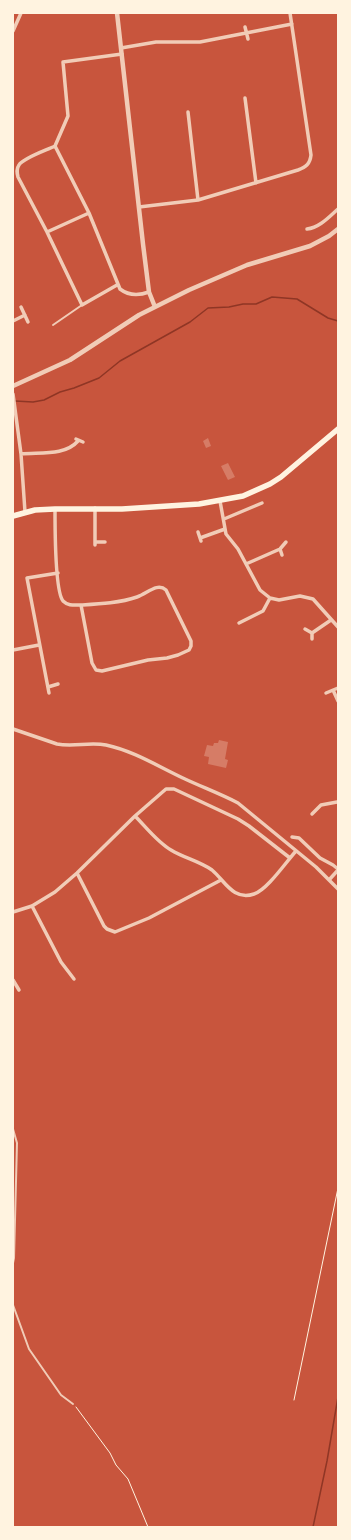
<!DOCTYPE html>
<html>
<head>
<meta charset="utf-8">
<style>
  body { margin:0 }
  #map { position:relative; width:351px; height:1540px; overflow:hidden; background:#c8553d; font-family:"Nunito Sans",sans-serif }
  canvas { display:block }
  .frame { position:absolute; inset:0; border:14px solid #fff3e0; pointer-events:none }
</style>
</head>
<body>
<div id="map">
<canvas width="351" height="1540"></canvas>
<div class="frame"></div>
</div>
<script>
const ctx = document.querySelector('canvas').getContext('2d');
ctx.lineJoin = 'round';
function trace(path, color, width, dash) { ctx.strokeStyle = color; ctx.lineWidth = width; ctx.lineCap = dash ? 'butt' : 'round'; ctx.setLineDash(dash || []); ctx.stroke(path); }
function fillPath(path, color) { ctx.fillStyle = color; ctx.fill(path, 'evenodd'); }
trace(new Path2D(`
  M 15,401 L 33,402 L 44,400 L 60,392 L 74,388 L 99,378 L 120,361 L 190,322 L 208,308 L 229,307 L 243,304 L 256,304 L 272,297 L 297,299 L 328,318 L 338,321
  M 313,1527 L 327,1461 L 338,1397`), '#8f3625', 1.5);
fillPath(new Path2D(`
  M 208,438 L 211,446 L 206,448 L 203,441 Z
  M 228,463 L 235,477 L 228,480 L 221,466 Z
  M 219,740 L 228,742 L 225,759 L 228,760 L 226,768 L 208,764 L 209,757 L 204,756 L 207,745 L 213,746 L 214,743 L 218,743 Z`), '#d67c66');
trace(new Path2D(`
  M 294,1400 L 338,1188
  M 76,1407 L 110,1453 L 116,1465 L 128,1479 L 148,1527`), '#fff3e0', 1);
trace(new Path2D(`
  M 53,325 L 82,305
  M 13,1129 L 17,1143 L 14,1258 L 13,1263
  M 13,1305 L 29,1349 L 61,1395 L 73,1404`), '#f1ccb7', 2);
trace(new Path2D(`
  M 245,27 L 248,39
  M 13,31 L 21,13
  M 121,48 L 156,42 L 200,42 L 292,24
  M 245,98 L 256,183
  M 188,112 L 198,200
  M 55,146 L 68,116 L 63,62 L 122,54
  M 139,207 L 198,200 L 298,170 C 306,167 310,164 311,155 L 290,13
  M 307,229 C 319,228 329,217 338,209
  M 47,232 L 89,213
  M 117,285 L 82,305 L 47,232 L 18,177 C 17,173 16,169 19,165 C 23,158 47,150 55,146 L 89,213 L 120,289 C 129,296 138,296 149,292
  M 21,307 L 28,322
  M 13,321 L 25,315
  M 13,394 L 21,454 L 25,512
  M 76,439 L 83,442
  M 21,454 C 40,452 65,456 78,441
  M 220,501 L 226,534 L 238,549 L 260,590 L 270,598 L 279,600 L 300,596 L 313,599 L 338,627
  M 55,509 C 55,525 55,591 63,601 C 68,606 74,605 81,605 C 99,604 120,603 137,597 C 147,594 157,582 166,590 L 191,641 L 191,646 L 189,650 L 178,655 L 167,658 L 148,660 L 102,671 L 96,670 L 92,663 L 81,605
  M 224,519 L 262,503
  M 198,532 L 201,541
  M 200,538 L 225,529
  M 95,542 L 105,542
  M 95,545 L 95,508
  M 280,549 L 282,555
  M 246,564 L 280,549 L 286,542
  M 239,623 L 263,611 L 270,598
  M 305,629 L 312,633 L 312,639
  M 312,633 L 331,620
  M 13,650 L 39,645
  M 48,687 L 58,684
  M 333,690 L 338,701
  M 49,693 L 27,578 L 58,573
  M 326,693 L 338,688
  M 13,729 L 57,744 C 73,747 90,742 106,745 C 134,751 159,767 185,779 C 202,787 221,794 238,803 L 316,867 L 338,889
  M 312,814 L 321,805 L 337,802
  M 135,816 C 146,827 157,842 171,850 C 184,858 199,861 212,870 C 225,881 233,901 254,894 C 267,890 286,862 296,851
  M 292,837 L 299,838 L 320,858 L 333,865 L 338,869
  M 77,873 L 104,926 L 107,929 L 115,932 L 149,918 L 221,880
  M 329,880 L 338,870
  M 32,906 L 61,962 L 74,979
  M 13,912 L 32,906 L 55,892 L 77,873 L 135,816 L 166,789 L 174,789 L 238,819 L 249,826 L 290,858
  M 13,980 L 19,990`), '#f1ccb7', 3.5);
trace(new Path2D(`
  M 117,13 L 143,244 L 149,292 L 155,307
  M 13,386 L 70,360 L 139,315 L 189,290 L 247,265 L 310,246 L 329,236 L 338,229`), '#f1ccb7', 4.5);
trace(new Path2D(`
  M 13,516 L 35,510 L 55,509 L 122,509 L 199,504 L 243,496 L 270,484 L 281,477 L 338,429`), '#fff3e0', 5.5);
</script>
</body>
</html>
